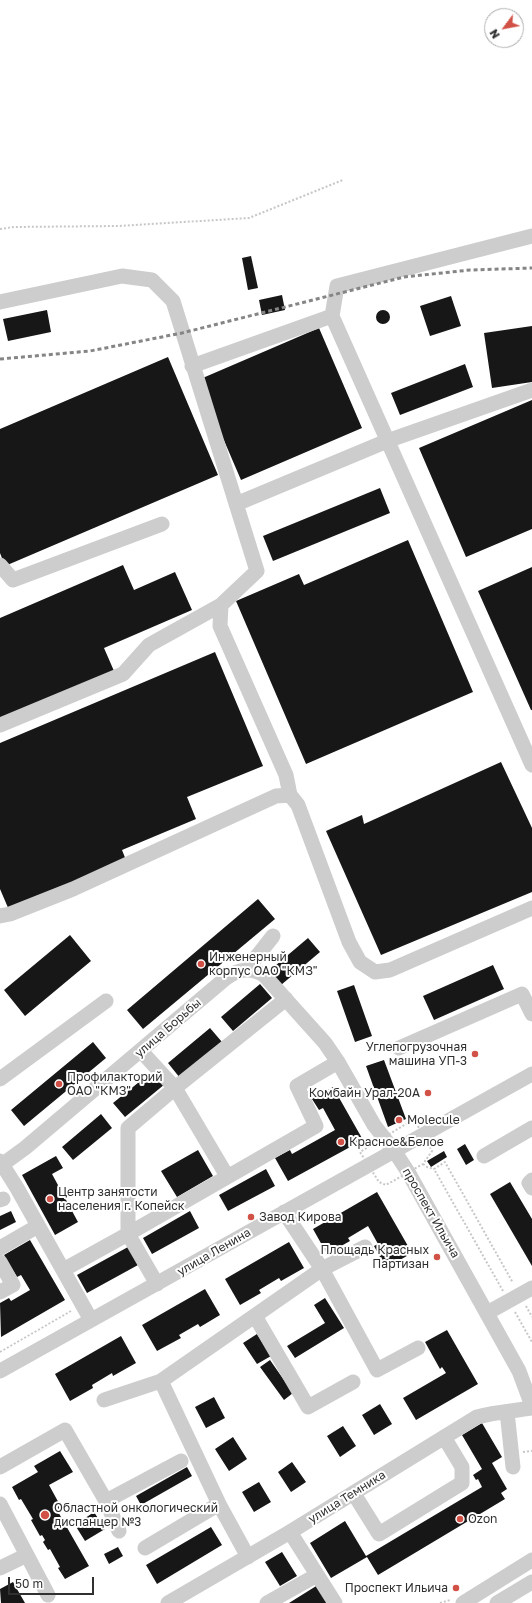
<!DOCTYPE html>
<html>
<head>
<meta charset="utf-8">
<style>
  body { margin:0 }
  #map { position:relative; width:532px; height:1603px; overflow:hidden; background:#fff; font-family:"Golos Text",sans-serif }
  canvas { display:block }
  .north { position:absolute; left:484px; top:8px; width:40px; height:40px; box-sizing:border-box; background:#fff; border:1px solid #acacac; border-radius:50%; rotate:238deg; font-size:11px; font-weight:700; line-height:16px; text-align:center; color:#303030 }
  .north::after { content:''; display:block; margin:auto; width:14px; height:18px; background:#d25147; clip-path:polygon(50% 0,100% 100%,50% 72%,0 100%) }
  .scale { position:absolute; left:8px; top:1577px; width:86px; height:18px; box-sizing:border-box; border:2px solid #303030; border-top:0; padding-left:5px; font-size:12px; line-height:14px; white-space:nowrap; color:#303030; -webkit-text-stroke:3px #fff; paint-order:stroke }
</style>
</head>
<body>
<div id="map">
<canvas width="532" height="1603"></canvas>
<div class="north">N</div>
<div class="scale">50 m</div>
</div>
<script>
const ctx = document.querySelector('canvas').getContext('2d');
ctx.lineJoin = 'round';
function fillPath(path, color) { ctx.fillStyle = color; ctx.fill(path, 'evenodd'); }
function trace(path, color, width, dash) { ctx.strokeStyle = color; ctx.lineWidth = width; ctx.lineCap = dash ? 'butt' : 'round'; ctx.setLineDash(dash || []); ctx.stroke(path); }
function label(font, color, halo, rows, align = 'center') {
  ctx.font = font + ' "Golos Text",sans-serif'; ctx.lineWidth = 4; ctx.setLineDash([]); ctx.textBaseline = 'middle'; ctx.strokeStyle = halo; ctx.fillStyle = color; for (const [text, x, y, turn = 0] of rows) {
    ctx.save(); ctx.translate(x, y); ctx.rotate((+turn || 0) * Math.PI / 180); ctx.textAlign = isNaN(turn) ? turn : align; if (halo) ctx.strokeText(text, 0, 0); ctx.fillText(text, 0, 0); ctx.restore();
  }
}
fillPath(new Path2D(`
  M 251,256 L 258,288 L 248,290 L 242,258 Z
  M 282,295 L 285,310 L 262,315 L 259,300 Z
  M 451,296 L 461,326 L 430,336 L 420,306 Z
  M 47,310 L 51,332 L 8,341 L 3,319 Z
  M376 317a7 7 0 1 1 14 0a7 7 0 1 1-14 0Z
  M 532,326 L 532,382 L 492,388 L 484,333 Z
  M 319,328 L 362,428 L 241,480 L 198,380 Z
  M 168,357 L 218,475 L 5,566 L 0,553 L 0,429 Z
  M 465,364 L 473,387 L 400,415 L 391,393 Z
  M 532,400 L 532,529 L 466,557 L 419,448 Z
  M 380,488 L 390,513 L 273,561 L 263,536 Z
  M 408,540 L 473,692 L 306,764 L 236,601 L 299,574 L 304,585 Z
  M 123,565 L 134,590 L 175,572 L 192,610 L 104,648 L 114,671 L 0,720 L 0,618 Z
  M 532,567 L 532,710 L 531,710 L 478,591 Z
  M 215,652 L 263,766 L 187,797 L 196,819 L 122,850 L 126,860 L 9,910 L 0,889 L 0,743 Z
  M 501,762 L 532,828 L 532,892 L 381,955 L 326,831 L 362,815 L 364,824 Z
  M 258,899 L 275,919 L 143,1029 L 127,1010 Z
  M 70,935 L 91,961 L 25,1016 L 4,990 Z
  M 308,938 L 320,952 L 281,985 L 269,971 Z
  M 493,965 L 504,989 L 434,1020 L 423,996 Z
  M 260,984 L 272,998 L 233,1031 L 221,1017 Z
  M 354,985 L 372,1036 L 355,1042 L 337,991 Z
  M 210,1028 L 222,1042 L 180,1078 L 168,1063 Z
  M 93,1042 L 106,1058 L 24,1126 L 11,1110 Z
  M 384,1060 L 406,1119 L 388,1127 L 366,1066 Z
  M 154,1070 L 165,1084 L 125,1117 L 113,1103 Z
  M 333,1087 L 363,1140 L 288,1181 L 275,1158 L 290,1150 L 292,1154 L 335,1130 L 323,1108 L 319,1110 L 312,1099 Z
  M 101,1114 L 112,1128 L 73,1160 L 62,1147 Z
  M 465,1144 L 474,1160 L 466,1165 L 457,1149 Z
  M 198,1150 L 213,1176 L 177,1197 L 161,1171 Z
  M 444,1151 L 447,1157 L 431,1167 L 427,1161 Z
  M 56,1156 L 63,1168 L 52,1174 L 78,1222 L 55,1235 L 22,1175 Z
  M 266,1169 L 275,1186 L 228,1211 L 219,1195 Z
  M 510,1182 L 532,1219 L 532,1266 L 490,1194 Z
  M 377,1192 L 412,1253 L 386,1268 L 374,1246 L 378,1244 L 368,1226 L 348,1238 L 350,1241 L 327,1254 L 313,1229 Z
  M 11,1211 L 16,1222 L 0,1230 L 0,1216 Z
  M 190,1211 L 199,1228 L 152,1254 L 143,1238 Z
  M 30,1240 L 65,1300 L 1,1337 L 0,1303 L 9,1298 L 11,1301 L 30,1290 L 21,1275 L 17,1277 L 4,1255 Z
  M 289,1242 L 304,1268 L 281,1281 L 279,1278 L 259,1290 L 261,1293 L 240,1305 L 225,1279 Z
  M 128,1247 L 138,1265 L 87,1293 L 77,1275 Z
  M 205,1289 L 220,1315 L 200,1327 L 198,1324 L 179,1335 L 181,1338 L 157,1351 L 142,1325 Z
  M 325,1298 L 344,1328 L 295,1358 L 287,1346 L 325,1323 L 314,1305 Z
  M 447,1330 L 478,1384 L 416,1420 L 403,1398 L 446,1373 L 442,1367 L 440,1369 L 425,1342 Z
  M 257,1334 L 271,1356 L 257,1364 L 243,1343 Z
  M 121,1336 L 136,1363 L 113,1376 L 112,1373 L 92,1385 L 93,1388 L 70,1401 L 55,1374 Z
  M 270,1360 L 293,1393 L 284,1400 L 260,1367 Z
  M 214,1397 L 225,1418 L 206,1428 L 195,1407 Z
  M 380,1404 L 392,1424 L 374,1435 L 362,1415 Z
  M 482,1423 L 502,1457 L 492,1463 L 507,1489 L 501,1493 L 505,1499 L 378,1575 L 367,1557 L 331,1578 L 310,1543 L 345,1521 L 366,1556 L 482,1487 L 478,1479 L 476,1480 L 473,1475 L 482,1469 L 462,1435 Z
  M 343,1426 L 356,1446 L 340,1457 L 327,1436 Z
  M 233,1437 L 247,1459 L 229,1471 L 215,1449 Z
  M 60,1451 L 73,1472 L 49,1485 L 61,1507 L 57,1510 L 89,1566 L 65,1579 L 58,1568 L 60,1567 L 50,1549 L 48,1550 L 43,1542 L 45,1540 L 42,1535 L 40,1536 L 31,1520 L 33,1519 L 21,1499 L 19,1500 L 12,1487 L 38,1472 L 34,1466 Z
  M 292,1462 L 306,1482 L 291,1492 L 278,1472 Z
  M 187,1467 L 192,1476 L 141,1505 L 136,1496 Z
  M 259,1482 L 271,1502 L 254,1512 L 242,1492 Z
  M 94,1512 L 105,1529 L 85,1541 L 75,1525 Z
  M 211,1527 L 222,1545 L 157,1584 L 146,1565 Z
  M 118,1547 L 123,1556 L 109,1564 L 104,1554 Z
  M 282,1552 L 297,1576 L 280,1586 L 265,1562 Z
  M 13,1582 L 25,1603 L 1,1603 L 0,1589 Z
  M 321,1583 L 332,1603 L 289,1603 Z`), '#171717');
trace(new Path2D(`
  M 0,229 L 14,227 L 118,226 L 249,218 L 343,180
  M 414,1119 L 432,1151 L 423,1164 L 386,1185 L 379,1182 L 360,1152 Z
  M 423,1164 L 427,1167 L 434,1169
  M 503,1291 L 434,1169 L 445,1162 L 513,1283
  M 526,1306 L 532,1317
  M 515,1312 L 532,1342
  M 0,1352 L 71,1311
  M 523,1452 L 532,1451
  M 440,1603 L 450,1600`), '#c7c7c7', 2, [2, 2]);
trace(new Path2D(`
  M 0,302 L 122,276 L 152,280 L 173,301 L 257,571 L 221,605 L 220,626 L 286,775 L 290,795
  M 332,316 L 532,765
  M 192,366 L 332,316 L 337,286 L 532,236
  M 236,504 L 387,441 L 532,390
  M 0,565 L 13,580 L 162,524
  M 0,725 L 123,674 L 149,645 L 221,605
  M 0,916 L 10,914 L 73,889 L 276,796 L 290,795 L 298,805 L 349,942 L 360,962 L 375,972 L 390,970 L 532,908
  M 247,969 L 273,936
  M 399,1048 L 522,994 L 532,1014
  M 141,1051 L 175,1088 L 227,1176
  M 0,1079 L 106,1001
  M 484,1156 L 532,1128
  M 0,1161 L 17,1188 L 91,1320
  M 3,1164 L 25,1148 L 226,978 C 239,969 250,967 264,975 L 325,1043 L 338,1062 L 374,1125 L 395,1152 L 408,1172 L 519,1371 L 532,1406
  M 532,1180 L 529,1183 L 532,1188
  M 0,1200 L 3,1199
  M 284,1212 L 322,1269 L 365,1247
  M 0,1248 L 38,1226
  M 0,1262 L 13,1285 L 0,1292
  M 63,1270 L 128,1234 L 316,1126 L 297,1086 L 338,1062
  M 157,1284 L 128,1234 L 128,1128 L 175,1088 L 286,999
  M 487,1313 L 532,1288
  M 255,1316 L 308,1407 L 353,1382
  M 0,1371 L 532,1074
  M 104,1400 L 161,1381
  M 507,1412 L 513,1467
  M 0,1467 L 65,1430 L 106,1501 L 181,1461
  M 354,1494 L 379,1534 L 462,1483 L 462,1467 L 444,1437
  M 106,1501 L 119,1531
  M 0,1504 L 48,1595
  M 219,1504 L 161,1381 L 322,1269 L 377,1370 L 418,1348
  M 290,1532 L 335,1603
  M 145,1548 L 219,1504 L 248,1557
  M 0,1568 L 27,1555
  M 168,1603 L 290,1532 L 477,1417 C 495,1412 513,1411 532,1408
  M 267,1603 L 317,1575
  M 463,1603 L 532,1560
  M 497,1603 L 532,1582`), '#cdcdcd', 15);
trace(new Path2D(`
  M 0,359 L 90,351 L 182,333 L 404,277 L 470,270 L 532,268`), '#858585', 3, [4, 3]);
for (const [x, y, r, color] of [
  [201,964,4,"#d25147"],
  [475,1054,4,"#d25147"],
  [59,1084,4,"#d25147"],
  [428,1093,4,"#d25147"],
  [399,1120,4,"#d25147"],
  [341,1142,4,"#d25147"],
  [50,1199,4,"#d25147"],
  [251,1217,4,"#d25147"],
  [437,1257,4,"#d25147"],
  [45,1515,5,"#d25147"],
  [460,1519,4,"#d25147"],
  [456,1588,4,"#d25147"]
]) { const dot = new Path2D(); dot.arc(x, y, r, 0, 2 * Math.PI); ctx.fillStyle = color; ctx.fill(dot); trace(dot, '#fff', 1.5); }
label('12px', '#303030', '#fff', [
  ["Инженерный",209,957],
  ["корпус ОАО \"КМЗ\"",209,971],
  ["Углепогрузочная",467,1047,"right"],
  ["машина УП-3",467,1061,"right"],
  ["Профилакторий",67,1077],
  ["ОАО \"КМЗ\"",67,1091],
  ["Комбайн Урал-20А",420,1093,"right"],
  ["Molecule",407,1120],
  ["Красное&Белое",349,1142],
  ["Центр занятости",58,1192],
  ["населения г. Копейск",58,1206],
  ["Завод Кирова",259,1217],
  ["Площадь Красных",429,1250,"right"],
  ["Партизан",429,1264,"right"],
  ["Областной онкологический",54,1508],
  ["диспанцер №3",54,1522],
  ["Ozon",468,1519],
  ["Проспект Ильича",448,1588,"right"]
], 'left');
label('12px', '#303030', '#fff', [
  ["улица Борьбы",168,1028,-41],
  ["проспект Ильича",431,1213,60],
  ["улица Ленина",214,1252,-30],
  ["улица Темника",347,1497,-32]
]);
</script>
</body>
</html>
